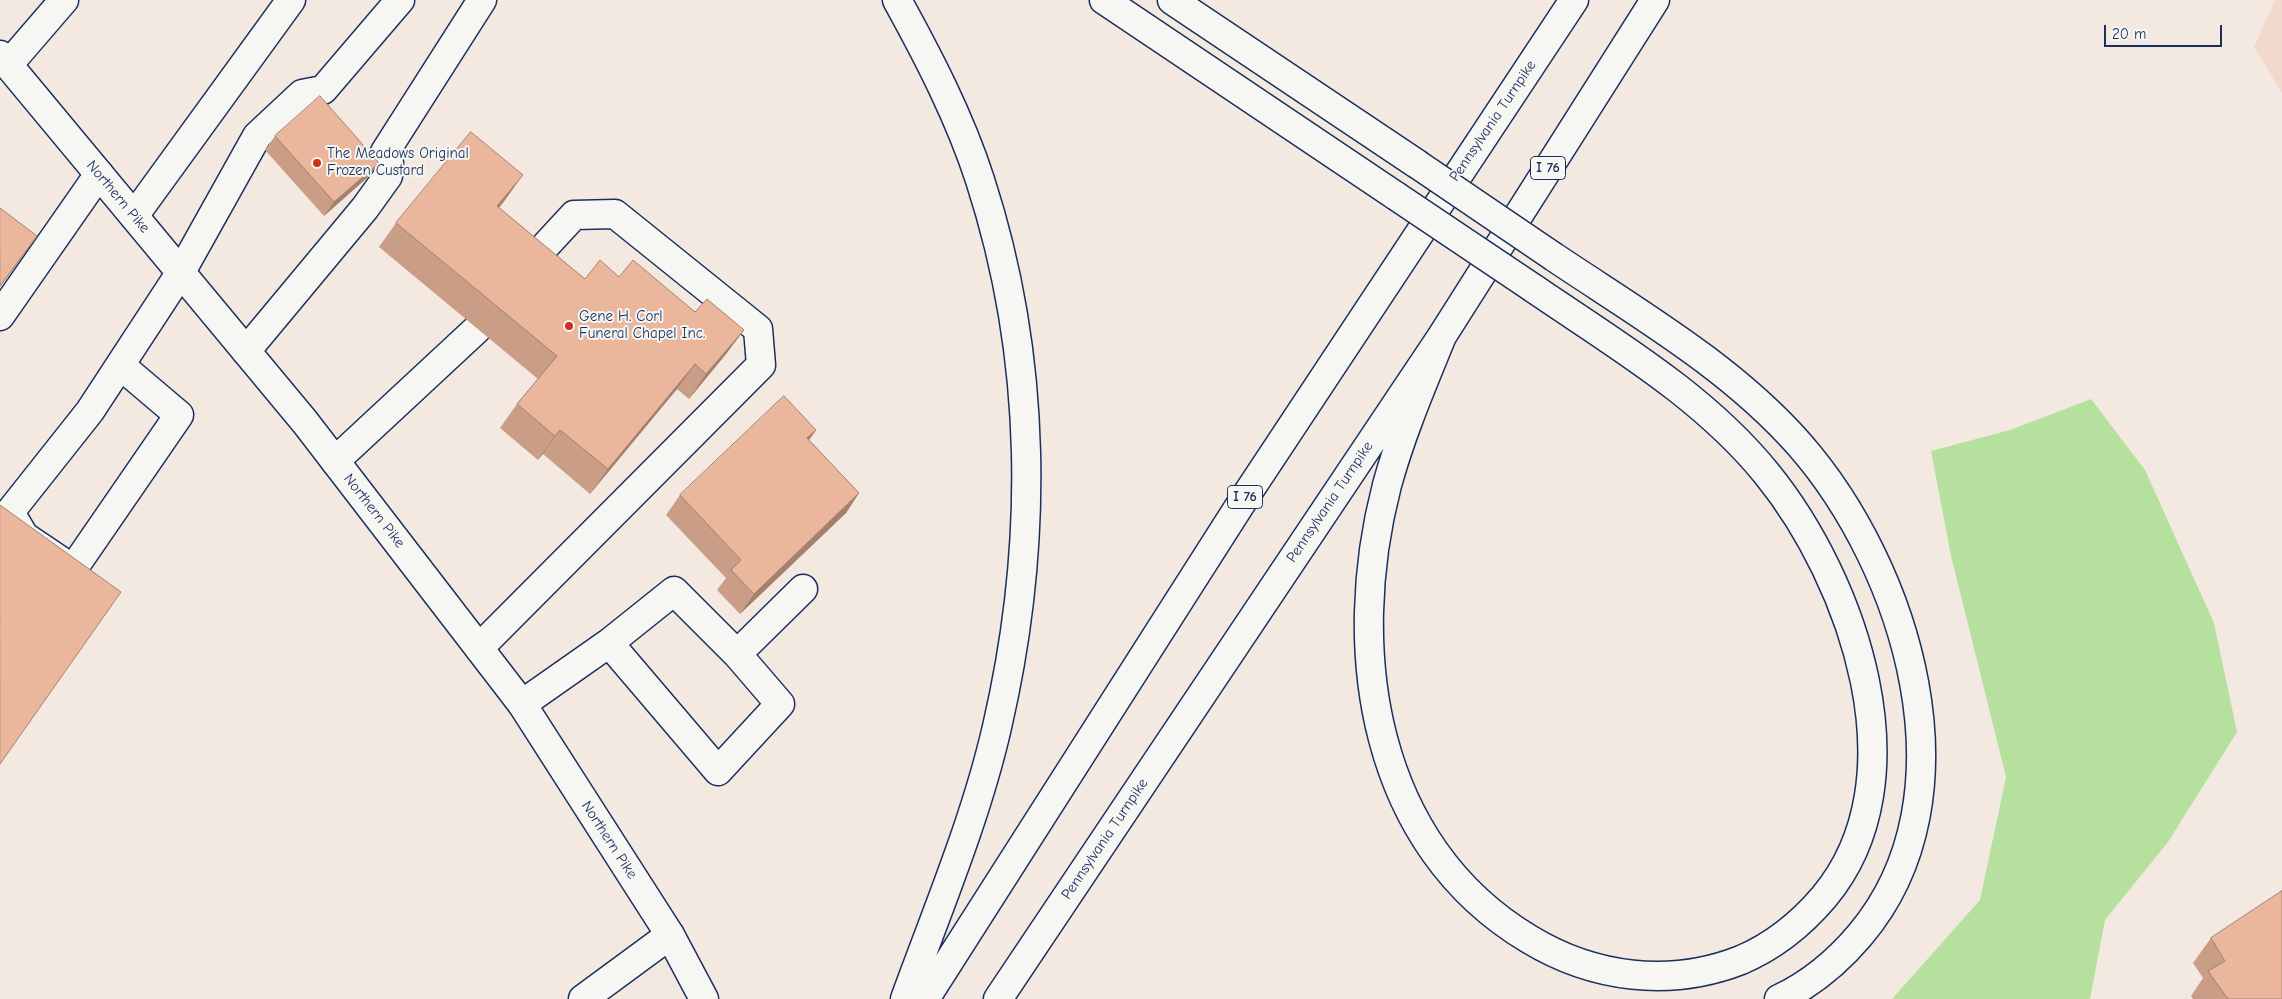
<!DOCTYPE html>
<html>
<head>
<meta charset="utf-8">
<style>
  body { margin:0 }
  #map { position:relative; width:2282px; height:999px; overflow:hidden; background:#f4e9e1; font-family:"Comic Neue",sans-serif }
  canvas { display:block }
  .scale { position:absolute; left:2104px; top:25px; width:118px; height:22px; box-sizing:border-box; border:2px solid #1b2f5e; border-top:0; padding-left:6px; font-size:15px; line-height:18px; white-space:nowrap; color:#1b2f5e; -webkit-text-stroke:4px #f6f6f2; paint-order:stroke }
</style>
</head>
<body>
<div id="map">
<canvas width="2282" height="999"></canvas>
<div class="scale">20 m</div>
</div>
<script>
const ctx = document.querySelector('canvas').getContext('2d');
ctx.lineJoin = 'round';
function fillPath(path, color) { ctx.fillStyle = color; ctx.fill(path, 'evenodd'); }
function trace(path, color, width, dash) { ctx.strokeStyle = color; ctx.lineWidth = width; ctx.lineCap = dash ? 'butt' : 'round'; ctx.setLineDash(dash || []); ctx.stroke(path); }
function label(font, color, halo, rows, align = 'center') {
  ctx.font = font + ' "Comic Neue",sans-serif'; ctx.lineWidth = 4; ctx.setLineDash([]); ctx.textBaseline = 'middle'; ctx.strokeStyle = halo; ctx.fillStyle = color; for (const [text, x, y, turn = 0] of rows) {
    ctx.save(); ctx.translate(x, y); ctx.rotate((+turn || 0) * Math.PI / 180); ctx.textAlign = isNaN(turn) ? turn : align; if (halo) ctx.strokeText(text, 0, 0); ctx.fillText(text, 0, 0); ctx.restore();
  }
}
fillPath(new Path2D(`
  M 2275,0 L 2282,0 L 2282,93 L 2254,47 Z`), '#f1dacc');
fillPath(new Path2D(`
  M 2091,399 L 2145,470 L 2214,623 L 2237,732 L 2168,842 L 2105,920 L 2090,999 L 1892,999 L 1980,900 L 2006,777 L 1951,556 L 1931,451 L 2010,430 Z`), '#b6e09d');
const minor = new Path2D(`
  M 8,65 L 64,0
  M 134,216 L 291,0
  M 0,316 L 99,174
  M 246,351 L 365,208 L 388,176 L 389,163 L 385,152 L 482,0
  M 120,365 L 179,415 L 73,569 L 24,536 L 10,512 L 90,411 L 181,272 L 257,136 L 302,94 L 323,90 L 400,0
  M 335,461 L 477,329
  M 609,643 L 718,771 L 780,704 L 737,654
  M 479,648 L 761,365 L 758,329 L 615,214 L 574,215 L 525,268
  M 522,704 L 609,643 L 674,591 L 737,654 L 803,589
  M 583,999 L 670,935`);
const major = new Path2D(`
  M 0,55 L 305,422 L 522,704 L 670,935 L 704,999`);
const highway = new Path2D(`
  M 897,0 C 929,58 960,118 980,180 C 1038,358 1039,546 997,727 C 976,819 937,911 905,999
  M 1104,0 L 1396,196
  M 1172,0 L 1417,164
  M 1554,257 C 1639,314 1731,367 1799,444 C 1907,567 1978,796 1860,935 C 1838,961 1811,984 1779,999
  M 1442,336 C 1422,385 1401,434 1387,485 C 1344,650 1372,845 1529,939 C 1593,978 1670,988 1741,960 C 1774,946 1801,924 1824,897 C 1923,779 1853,580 1767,474 C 1704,396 1615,344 1533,288
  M 925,999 L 1249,491 L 1574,0
  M 998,999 L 1442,336 L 1655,0`);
trace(minor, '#1b2f5e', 31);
trace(major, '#1b2f5e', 31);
trace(highway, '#1b2f5e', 31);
trace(minor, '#f6f6f2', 28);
trace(major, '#f6f6f2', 28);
trace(highway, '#f6f6f2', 28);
const highwayBridge = new Path2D(`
  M 1417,164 L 1554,257
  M 1396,196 L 1533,288`);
trace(highwayBridge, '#1b2f5e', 31, []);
trace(highwayBridge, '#f6f6f2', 28);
fillPath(new Path2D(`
  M 275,136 L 379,163 L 369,176 L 324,216 L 265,150 Z
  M 505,200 L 499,208 L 585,279 L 619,277 L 695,312 L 744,330 L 726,354 L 689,399 L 677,389 L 590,494 L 543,454 L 538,460 L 500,428 L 517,404 L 538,379 L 379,247 L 396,223 Z
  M 816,430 L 809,440 L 859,493 L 846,513 L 740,614 L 717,590 L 726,578 L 666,515 L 680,495 Z
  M 2211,938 L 2282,999 L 2193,999 L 2191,996 L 2203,978 L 2193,963 Z`), '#c99d86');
fillPath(new Path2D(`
  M 379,163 L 369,176 L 324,216 L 334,202 Z
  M 523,175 L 505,200 L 480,231 L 497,206 Z
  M 37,236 L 20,260 L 0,287 L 0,286 Z
  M 744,330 L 726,354 L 689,399 L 706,374 Z
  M 695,364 L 677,389 L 590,494 L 608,469 Z
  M 560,430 L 543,454 L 538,460 L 555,436 Z
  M 816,430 L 802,450 L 807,438 Z
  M 859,493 L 846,513 L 740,614 L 754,594 Z`), '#a4806d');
const building = new Path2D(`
  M 320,96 L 379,163 L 334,202 L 275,136 Z
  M 471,132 L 523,175 L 497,206 L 585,279 L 600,260 L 619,277 L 633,260 L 695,312 L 707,299 L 744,330 L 706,374 L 695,364 L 608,469 L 560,430 L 555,436 L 517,404 L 557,356 L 396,223 Z
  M 0,208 L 37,236 L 0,286 Z
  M 784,396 L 816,430 L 807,438 L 859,493 L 754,594 L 731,570 L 741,560 L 680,495 Z
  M 0,505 L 121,592 L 0,764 Z
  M 2282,891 L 2282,999 L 2228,999 L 2208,971 L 2225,961 L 2211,938 Z`);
fillPath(building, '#eab79c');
trace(building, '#a4806d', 1);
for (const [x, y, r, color] of [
  [317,163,5,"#c8321e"],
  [569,326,5,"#c8321e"]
]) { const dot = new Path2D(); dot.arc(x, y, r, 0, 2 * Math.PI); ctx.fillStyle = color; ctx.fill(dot); trace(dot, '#f6f6f2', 2); }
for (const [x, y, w] of [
  [1548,168,35],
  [1245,497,35]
]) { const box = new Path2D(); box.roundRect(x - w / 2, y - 11.5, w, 23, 4); ctx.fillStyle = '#f6f6f2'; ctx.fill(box); trace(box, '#1b2f5e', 1); }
label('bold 14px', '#1b2f5e', null, [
  ["I 76",1548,168],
  ["I 76",1245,497]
]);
label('15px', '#1b2f5e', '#f6f6f2', [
  ["Pennsylvania Turnpike",1493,121,-56],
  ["Northern Pike",118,197,50],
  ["Pennsylvania Turnpike",1330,502,-56],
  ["Northern Pike",374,511,52],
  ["Pennsylvania Turnpike",1105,839,-56],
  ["Northern Pike",609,840,57]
]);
label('15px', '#1b2f5e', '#f6f6f2', [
  ["The Meadows Original",327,154],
  ["Frozen Custard",327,171],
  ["Gene H. Corl",579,317],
  ["Funeral Chapel Inc.",579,334]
], 'left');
</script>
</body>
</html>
